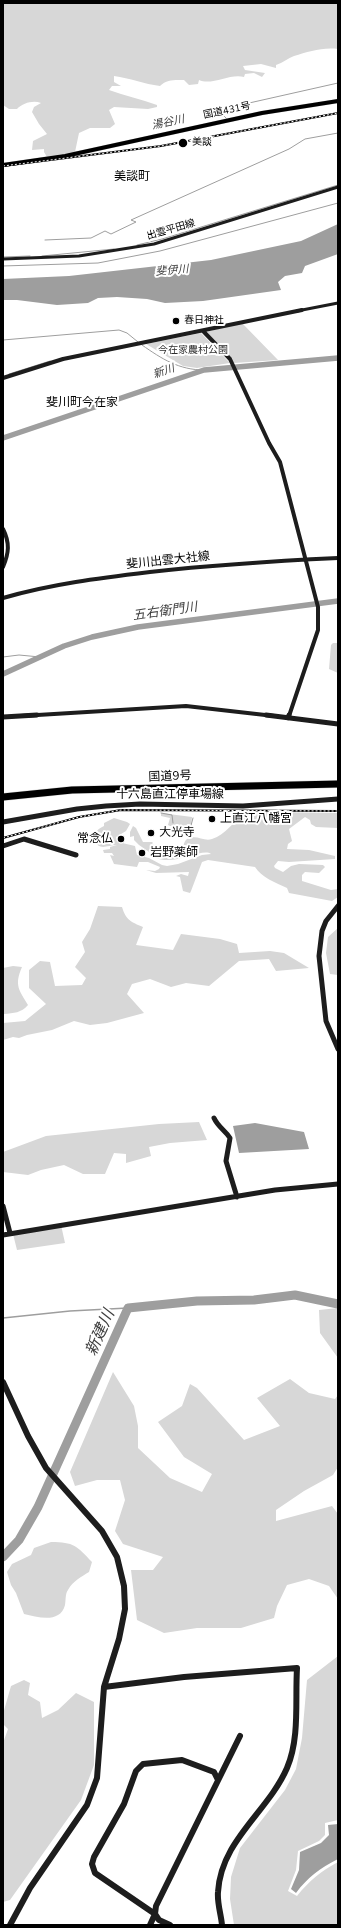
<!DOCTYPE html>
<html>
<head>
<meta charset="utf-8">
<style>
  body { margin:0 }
  #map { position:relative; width:341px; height:1928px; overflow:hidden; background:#fff; font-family:"Nunito Sans",sans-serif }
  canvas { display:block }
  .frame { position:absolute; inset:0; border:4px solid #000; pointer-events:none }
</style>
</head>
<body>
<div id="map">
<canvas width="341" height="1928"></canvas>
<div class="frame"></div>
</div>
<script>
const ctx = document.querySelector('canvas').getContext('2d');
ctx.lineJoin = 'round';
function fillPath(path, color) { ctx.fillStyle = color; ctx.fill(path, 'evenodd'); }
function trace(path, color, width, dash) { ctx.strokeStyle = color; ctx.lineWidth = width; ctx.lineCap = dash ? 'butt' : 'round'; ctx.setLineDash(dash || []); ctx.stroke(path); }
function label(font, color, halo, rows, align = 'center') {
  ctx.font = font + ' "Nunito Sans","Noto Sans JP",sans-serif'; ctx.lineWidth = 4; ctx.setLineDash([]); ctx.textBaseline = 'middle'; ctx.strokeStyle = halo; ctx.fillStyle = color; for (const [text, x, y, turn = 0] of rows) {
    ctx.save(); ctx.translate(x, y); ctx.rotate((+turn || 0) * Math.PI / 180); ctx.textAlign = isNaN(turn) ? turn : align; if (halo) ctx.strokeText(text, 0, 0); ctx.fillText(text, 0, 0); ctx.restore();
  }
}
fillPath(new Path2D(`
  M 3,3 L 338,3 L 338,49 C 322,47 308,52 294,56 C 288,58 283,63 276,65 L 276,68 L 261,64 L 243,66 L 245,70 L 265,73 L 262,77 L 254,73 L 245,74 L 244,77 C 230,73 212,86 199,80 L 198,84 L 189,85 L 184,80 C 175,80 167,79 160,86 C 144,84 130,78 114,76 L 114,82 L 121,86 L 112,86 L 109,90 C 125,96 141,99 157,105 L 157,107 L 148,109 L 114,107 L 109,110 L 115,124 L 110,128 L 90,128 L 79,133 L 75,152 L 47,157 L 44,152 L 44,149 L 32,150 L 33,141 L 47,134 L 39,124 L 32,112 L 34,107 L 41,103 C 33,100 23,103 17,109 L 9,109 L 3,105 Z
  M 242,323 L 278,360 L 234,363 L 206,332 Z
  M 201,333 L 230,363 L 197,368 L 183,366 L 146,344 Z
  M 333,643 L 338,643 L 338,673 L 329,669 L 331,645 Z
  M 266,812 L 338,813 L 338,828 L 316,827 L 311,824 L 310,820 L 305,817 L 289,829 L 292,841 L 288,844 L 287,849 L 309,850 L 335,856 L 335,859 L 289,862 L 278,861 L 274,866 L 275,868 L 283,872 L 291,866 L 299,864 L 323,865 L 325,867 L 319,873 L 305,872 L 302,875 L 302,881 L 331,890 L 338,889 L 338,897 L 332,901 L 289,893 L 287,888 C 276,883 261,877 255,867 L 208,860 L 202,862 L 191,891 L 190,893 L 183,891 L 180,877 L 176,876 L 181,874 L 188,876 L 189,872 L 156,873 L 146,870 L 155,871 L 159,869 L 160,867 L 148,862 L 139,862 L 137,867 L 114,864 L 110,855 L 114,856 L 112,853 L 104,853 L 103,850 L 110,849 L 110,847 L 117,845 C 106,845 100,852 93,839 C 95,833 97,829 104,826 L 104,823 L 114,818 L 127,822 L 130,824 L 126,831 L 116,837 L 118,842 L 135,846 L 137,855 L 149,858 L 162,865 L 167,866 L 178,864 L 202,855 L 211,854 C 203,847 175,866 156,858 L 182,853 C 183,849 183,842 187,839 C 196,834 204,842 212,839 C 226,835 233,820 247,814 C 253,812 260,812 266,812 Z
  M 161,813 L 192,817 L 191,826 L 185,827 L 170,826 L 168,825 L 170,818 L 161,816 Z
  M 133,826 L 136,828 L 143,842 L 153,842 L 152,843 L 159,851 L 173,847 L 177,849 L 177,852 L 155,856 L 139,845 L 134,840 L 134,836 L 130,837 L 130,832 Z
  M 98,906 L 122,907 C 126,920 131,922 143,927 L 136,945 L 173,950 L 181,934 L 220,939 L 237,944 L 239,953 L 270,951 L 284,953 L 309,968 L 276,971 L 269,959 L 239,961 L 209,986 L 186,983 L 171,987 L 150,979 L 132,984 L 127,994 L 144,1013 L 107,1023 L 90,1025 L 74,1021 L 52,1030 L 27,1035 L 19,1038 L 13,1037 L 3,1040 L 3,1023 L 25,1021 L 46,1004 L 29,988 L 29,970 L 40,961 L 50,962 L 55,986 L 82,985 L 86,978 L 75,967 L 85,952 L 82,942 L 90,929 Z
  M 338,928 L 338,975 L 330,974 L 326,953 L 328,937 Z
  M 13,966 L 22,967 C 14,985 19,990 28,1005 C 21,1013 14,1013 4,1014 L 3,968 Z
  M 199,1122 L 207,1140 L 170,1143 L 149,1147 L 151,1156 L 126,1163 L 126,1154 L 114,1153 L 105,1174 L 83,1174 L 64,1165 L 41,1170 L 28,1175 L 3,1172 L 3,1152 L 46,1136 L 159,1124 Z
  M 61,1225 L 65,1243 L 17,1250 L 13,1234 Z
  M 338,1308 L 338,1358 L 320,1333 L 319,1310 Z
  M 113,1372 L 134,1406 L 138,1426 L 138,1448 L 170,1478 L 202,1492 L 212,1474 L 184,1457 L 158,1422 L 182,1406 L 190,1384 L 197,1388 L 244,1440 L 280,1426 L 257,1398 L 290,1379 L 309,1393 L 335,1399 L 338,1395 L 338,1467 L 333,1475 L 304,1491 L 276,1510 L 276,1521 L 332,1506 L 338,1514 L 338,1599 L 329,1586 L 309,1579 L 287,1585 L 277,1606 L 274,1618 L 241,1628 L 197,1628 L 164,1633 L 137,1620 L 131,1570 L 153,1570 L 163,1557 L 123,1544 L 115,1531 L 125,1500 L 120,1480 L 97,1480 L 75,1486 L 70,1472 Z
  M 51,1542 C 74,1542 77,1546 92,1562 L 89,1572 C 81,1577 73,1581 68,1590 C 65,1594 66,1600 65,1605 C 60,1624 38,1617 24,1614 L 16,1593 L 11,1585 L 7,1572 L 12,1564 L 31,1555 L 34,1548 Z
  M 338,1656 L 338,1820 L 325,1823 L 325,1835 L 319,1841 L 298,1851 L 296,1870 L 288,1891 L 297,1896 C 309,1881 321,1871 338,1862 L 338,1925 L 234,1925 L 230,1899 L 231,1877 L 240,1848 L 285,1790 L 296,1769 L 302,1738 L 307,1680 Z
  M 24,1680 L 30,1683 L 28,1695 L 40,1702 L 42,1718 L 58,1710 L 76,1693 L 94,1702 L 94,1765 L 81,1800 L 10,1900 L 3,1902 L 3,1743 L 8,1729 L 3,1724 L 3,1714 L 11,1686 Z`), '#d7d7d7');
fillPath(new Path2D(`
  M 338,224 L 338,254 L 305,266 L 302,273 L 285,276 L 278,282 L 281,290 L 203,301 L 165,303 L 147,299 L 117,297 L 98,298 L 88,303 L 57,305 L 17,300 L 3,300 L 3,279 L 69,276 L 211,260 L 301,241 Z
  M 255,1123 L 304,1132 L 309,1149 L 239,1153 L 233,1126 Z
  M 338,1824 L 338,1859 C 320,1868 307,1878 296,1893 L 291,1889 L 299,1870 L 300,1852 L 321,1843 L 329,1835 L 328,1825 Z`), '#9e9e9e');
trace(new Path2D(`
  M 227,119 L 218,110 L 338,83
  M 45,240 L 91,238 L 105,231 L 111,234 L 136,222 L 131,220 L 289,149 L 305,139 L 338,133
  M 137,245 L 162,239 L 338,185
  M 42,256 L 114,249
  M 3,257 L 30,256
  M 3,266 L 98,263 L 160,251 L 338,203
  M 3,340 L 119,330 L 127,333 L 138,342
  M 142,345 C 162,359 179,370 204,370
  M 9,374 L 50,361
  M 3,657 L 19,655 L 40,657
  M 161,813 L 172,815 L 173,823
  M 188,837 L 193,818`), '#9e9e9e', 1);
trace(new Path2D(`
  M 3,1318 L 70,1311 L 128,1308`), '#9e9e9e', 1.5);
trace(new Path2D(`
  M 3,438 L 204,370 L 338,358
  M 3,674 L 64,646 L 92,637 L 138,627 L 338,601`), '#9e9e9e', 5.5);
trace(new Path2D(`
  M 3,1557 L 19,1540 L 38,1507 L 128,1308 L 197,1301 L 254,1300 L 295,1295 L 338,1304`), '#9e9e9e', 9);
const highwayFar1 = new Path2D(`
  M 3,165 L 65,156 L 262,113 L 338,101`);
const highway = new Path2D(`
  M 3,797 L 72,790 L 338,784`);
trace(highwayFar1, '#dbdbdb', 4.5);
trace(highway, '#dbdbdb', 8);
trace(new Path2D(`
  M 3,259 L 79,256 L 154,244 L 338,187
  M 297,311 L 338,303`), '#1d1d1d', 3);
trace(new Path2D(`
  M 203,331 L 230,359 L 269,443 L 280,462 L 318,607 L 318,630 L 289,716
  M 3,378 L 63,359 L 302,310
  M 3,529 C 10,543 9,553 3,567
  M 3,598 C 51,584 100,578 150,572 C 212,565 275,561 338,558
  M 21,716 L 186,706 L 274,716`), '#1d1d1d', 4);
trace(new Path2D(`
  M 266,715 L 338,724
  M 3,717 L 37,715
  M 288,718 L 289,715
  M 3,822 L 77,809 L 106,806 L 140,804 L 243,806 L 338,799
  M 3,846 L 24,839 L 76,855
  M 338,906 L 326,921 L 322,931 L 319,956 L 326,1021 L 338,1049
  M 214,1118 C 218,1127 225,1130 230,1138 L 226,1161 L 237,1197
  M 3,1206 L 10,1233
  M 3,1235 L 275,1190 L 338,1184`), '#1d1d1d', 5);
trace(new Path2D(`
  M 3,1382 L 28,1436 L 46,1468 L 102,1531 L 117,1557 L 124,1586 L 125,1609 L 119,1639 L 104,1687 L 97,1778 L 87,1805 L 30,1888 L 10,1925
  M 104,1687 L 184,1677 L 297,1668 C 295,1700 300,1738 287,1768 C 268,1812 221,1840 218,1892 C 217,1903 221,1914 222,1925
  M 150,1925 L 155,1914 L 95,1873 L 92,1864 L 94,1857 L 124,1804 L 136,1771 L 143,1764 L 182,1760 L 214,1772 L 218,1780
  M 170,1925 L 159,1920 L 155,1914 L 156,1906 L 240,1736`), '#1d1d1d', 6);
trace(highwayFar1, '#000', 4);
trace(highway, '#000', 7);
const rail = new Path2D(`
  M 3,166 L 161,146 L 338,113
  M 3,838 L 79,817 L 121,810 L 338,811`);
trace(rail, '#000', 2);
trace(rail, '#fff', 1, [2]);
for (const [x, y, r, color] of [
  [183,143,5,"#000"],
  [176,321,4,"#000"],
  [212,819,4,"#000"],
  [151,833,4,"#000"],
  [121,839,4,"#000"],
  [142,853,4,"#000"]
]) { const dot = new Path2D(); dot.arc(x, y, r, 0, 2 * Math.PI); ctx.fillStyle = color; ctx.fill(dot); trace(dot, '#fff', 1.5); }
label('10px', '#000', '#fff', [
  ["国道431号",227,111,-12],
  ["出雲平田線",171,230,-16]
]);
label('10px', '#000', '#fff', [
  ["美談",192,143],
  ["春日神社",184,321]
], 'left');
label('10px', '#2e2e2e', '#fff', [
  ["今在家農村公園",193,351]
]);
label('italic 11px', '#3f3f3f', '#fff', [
  ["湯谷川",168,123,-12],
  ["斐伊川",172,271,-5],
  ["新川",164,372,-19]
]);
label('12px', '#000', '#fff', [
  ["美談町",132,177],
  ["斐川町今在家",82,403]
]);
label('12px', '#000', '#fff', [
  ["斐川出雲大社線",168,561,-6],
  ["国道9号",170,777,-2],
  ["十六島直江停車場線",170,795]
]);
label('12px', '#000', '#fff', [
  ["上直江八幡宮",220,819],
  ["大光寺",159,833],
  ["常念仏",113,839,"right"],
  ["岩野薬師",150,853]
], 'left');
label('italic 13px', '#3f3f3f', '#fff', [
  ["五右衛門川",165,612,-8]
]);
label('italic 16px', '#3f3f3f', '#fff', [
  ["新建川",101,1333,-66]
]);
</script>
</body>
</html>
